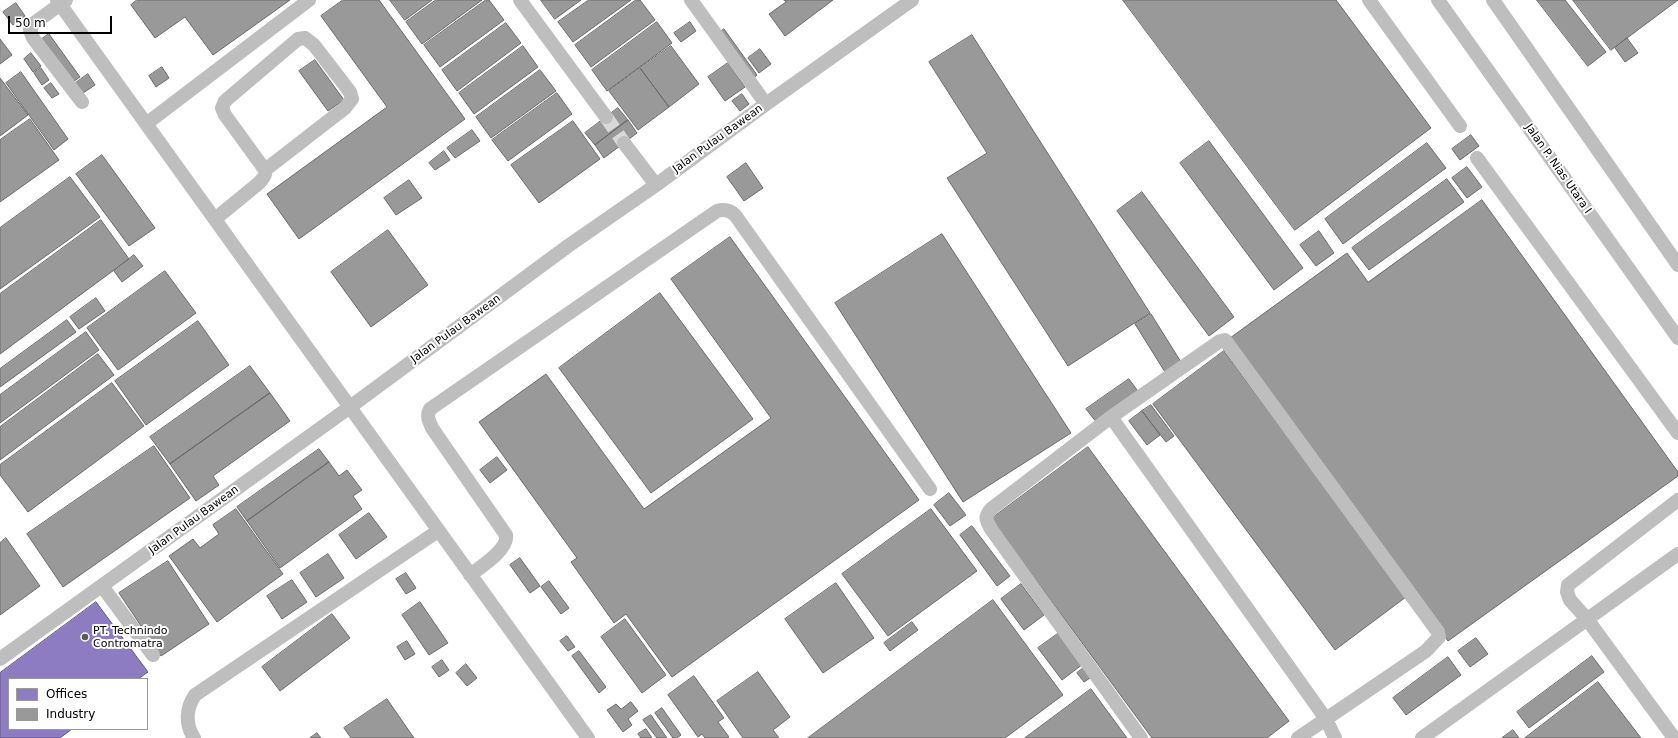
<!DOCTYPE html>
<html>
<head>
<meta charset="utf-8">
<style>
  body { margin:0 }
  #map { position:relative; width:1678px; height:738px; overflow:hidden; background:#fff; font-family:"DejaVu Sans",sans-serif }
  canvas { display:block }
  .legend { position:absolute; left:8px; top:678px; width:140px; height:52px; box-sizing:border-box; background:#fff; border:1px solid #999; margin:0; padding:5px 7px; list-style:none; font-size:12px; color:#000 }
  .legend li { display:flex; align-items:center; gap:8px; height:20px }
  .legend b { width:20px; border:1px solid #999 }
  .scale { position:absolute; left:8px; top:16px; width:104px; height:18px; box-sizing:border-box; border:2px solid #000; border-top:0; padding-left:5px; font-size:12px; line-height:14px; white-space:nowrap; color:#000; -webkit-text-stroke:3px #fff; paint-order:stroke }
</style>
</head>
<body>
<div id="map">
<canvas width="1678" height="738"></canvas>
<ul class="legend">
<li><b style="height:11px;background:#8e7cc3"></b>Offices</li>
<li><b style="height:11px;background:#999"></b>Industry</li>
</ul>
<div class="scale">50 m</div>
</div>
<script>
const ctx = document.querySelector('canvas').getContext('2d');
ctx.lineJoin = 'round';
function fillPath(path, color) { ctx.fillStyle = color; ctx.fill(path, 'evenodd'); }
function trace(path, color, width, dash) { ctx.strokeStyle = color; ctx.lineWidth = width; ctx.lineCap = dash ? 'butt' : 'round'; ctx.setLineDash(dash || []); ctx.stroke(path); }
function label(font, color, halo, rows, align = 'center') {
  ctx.font = font + ' "DejaVu Sans",sans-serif'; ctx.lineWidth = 4; ctx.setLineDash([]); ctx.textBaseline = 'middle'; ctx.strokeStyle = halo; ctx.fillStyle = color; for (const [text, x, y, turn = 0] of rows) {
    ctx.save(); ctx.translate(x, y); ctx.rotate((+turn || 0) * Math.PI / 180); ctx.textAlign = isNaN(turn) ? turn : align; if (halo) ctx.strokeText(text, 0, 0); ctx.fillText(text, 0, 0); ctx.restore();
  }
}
const offices = new Path2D(`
  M 96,602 L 148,672 L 138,679 L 9,679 L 9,729 L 72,729 L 60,738 L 0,738 L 0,673 Z`);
fillPath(offices, '#8e7cc3');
trace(offices, '#635788', 1);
const industry = new Path2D(`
  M 137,0 L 290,0 L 213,55 L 185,17 L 155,38 L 131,5 Z
  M 343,0 L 379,0 L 465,119 L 299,239 L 267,194 L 387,107 L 321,16 Z
  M 390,0 L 432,0 L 405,20 Z
  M 436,0 L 482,0 L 422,44 L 406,22 Z
  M 486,0 L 489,0 L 504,20 L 440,67 L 424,45 Z
  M 541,0 L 581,0 L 555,19 Z
  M 589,0 L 631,0 L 573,42 L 558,22 Z
  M 636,0 L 640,0 L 655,20 L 591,67 L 575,45 Z
  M 784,0 L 833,0 L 785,36 L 769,14 L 786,2 Z
  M 1123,0 L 1336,0 L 1431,128 L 1295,230 Z
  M 1537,0 L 1565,0 L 1606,52 L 1588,66 Z
  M 1573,0 L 1678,0 L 1611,50 Z
  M 16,3 L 25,16 L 13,25 L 3,12 Z
  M 657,22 L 672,43 L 607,91 L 592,70 Z
  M 690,22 L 696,31 L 681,42 L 674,33 Z
  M 506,23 L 521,43 L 457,91 L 442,70 Z
  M 724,29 L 757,75 L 752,79 L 719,33 Z
  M 49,34 L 80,77 L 70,84 L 39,41 Z
  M 972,35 L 1150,313 L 1068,366 L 947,178 L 987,153 L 929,62 Z
  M 1627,38 L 1638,53 L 1625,62 L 1615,48 Z
  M 0,39 L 12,55 L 0,64 Z
  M 523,46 L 538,67 L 474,114 L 459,93 Z
  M 671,46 L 699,84 L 669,107 L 640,68 Z
  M 760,49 L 771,64 L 759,73 L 748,58 Z
  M 31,53 L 41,66 L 33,72 L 24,59 Z
  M 315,60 L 344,100 L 328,111 L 299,71 Z
  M 728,63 L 745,87 L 725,101 L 708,77 Z
  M 162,67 L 169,78 L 156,87 L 149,76 Z
  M 41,68 L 49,80 L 42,85 L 34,73 Z
  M 640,68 L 669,107 L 638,130 L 609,91 Z
  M 540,70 L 556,91 L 491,138 L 476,117 Z
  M 21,72 L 68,139 L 54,150 L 6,83 Z
  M 88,74 L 95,85 L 80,95 L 73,85 Z
  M 0,78 L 28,115 L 0,136 Z
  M 51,83 L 59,94 L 52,98 L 44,88 Z
  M 557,93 L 572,114 L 508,161 L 492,140 Z
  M 742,94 L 749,104 L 740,111 L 732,101 Z
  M 618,108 L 628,120 L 595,145 L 585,133 Z
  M 30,119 L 59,160 L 0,202 L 0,140 Z
  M 628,120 L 637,133 L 604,158 L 595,145 Z
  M 573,121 L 600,159 L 539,203 L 511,165 Z
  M 472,130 L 480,141 L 455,158 L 447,148 Z
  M 1471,135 L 1479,146 L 1460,160 L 1452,149 Z
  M 1209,141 L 1303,268 L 1274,290 L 1180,163 Z
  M 1427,143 L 1446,168 L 1343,244 L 1325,219 Z
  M 444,151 L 450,160 L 435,170 L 429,163 Z
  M 102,155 L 155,228 L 129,246 L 76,174 Z
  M 746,163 L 763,188 L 744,201 L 727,177 Z
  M 1467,167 L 1482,187 L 1467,198 L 1452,178 Z
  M 70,177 L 100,217 L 0,289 L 0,228 Z
  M 1447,179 L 1464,202 L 1369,270 L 1352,248 Z
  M 409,180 L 422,198 L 396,215 L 384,198 Z
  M 1142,192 L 1234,317 L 1209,336 L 1117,211 Z
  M 1482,200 L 1678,472 L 1678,476 L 1448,641 L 1230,338 L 1347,253 L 1368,282 Z
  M 101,220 L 129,259 L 0,354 L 0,294 Z
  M 388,230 L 428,285 L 371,327 L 331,272 Z
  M 1319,231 L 1334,253 L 1316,266 L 1300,245 Z
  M 942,234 L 1071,433 L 963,502 L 835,303 Z
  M 730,237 L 919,500 L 672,677 L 626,614 L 614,623 L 571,562 L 577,558 L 479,422 L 546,374 L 644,509 L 771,418 L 671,279 Z
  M 134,255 L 143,266 L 122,282 L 114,271 Z
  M 165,271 L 196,313 L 118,370 L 87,328 Z
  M 660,293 L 753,419 L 651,493 L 559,368 Z
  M 96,298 L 105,311 L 79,329 L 70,317 Z
  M 1151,314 L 1181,362 L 1165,372 L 1135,324 Z
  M 67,320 L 76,332 L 0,387 L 0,369 Z
  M 198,321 L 229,365 L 146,425 L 115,381 Z
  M 86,332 L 99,350 L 0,423 L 0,395 Z
  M 1224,351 L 1406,597 L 1335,650 L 1153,404 Z
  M 98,354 L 114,375 L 0,460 L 0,427 Z
  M 250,366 L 270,393 L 170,464 L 150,437 Z
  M 1129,379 L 1140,394 L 1097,423 L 1086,409 Z
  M 112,383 L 144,426 L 28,512 L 0,475 L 0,465 Z
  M 270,393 L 290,421 L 213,476 L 219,485 L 196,501 L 170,464 Z
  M 1151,405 L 1174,436 L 1166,442 L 1142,411 Z
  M 1142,411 L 1160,435 L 1147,445 L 1129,421 Z
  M 154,446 L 190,498 L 63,587 L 27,534 Z
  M 1088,447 L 1289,721 L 1267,738 L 1152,738 L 991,519 Z
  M 319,449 L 329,462 L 247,521 L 237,507 Z
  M 497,457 L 507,470 L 490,483 L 480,470 Z
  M 329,462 L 339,476 L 347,470 L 362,490 L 353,496 L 362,509 L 280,568 L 247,521 Z
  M 949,493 L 966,515 L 950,526 L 934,505 Z
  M 236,509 L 283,574 L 217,622 L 169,556 L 193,539 L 200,548 L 219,534 L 213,525 Z
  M 931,509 L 977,571 L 888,636 L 842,574 Z
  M 369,513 L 387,537 L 356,559 L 339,535 Z
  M 972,526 L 1010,576 L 997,586 L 960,535 Z
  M 6,538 L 40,586 L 0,615 L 0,543 Z
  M 328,554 L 344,578 L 316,597 L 300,573 Z
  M 520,558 L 540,586 L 530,593 L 510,565 Z
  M 168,561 L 209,624 L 161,656 L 119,593 Z
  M 406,573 L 416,588 L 406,594 L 396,579 Z
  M 292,580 L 307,602 L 282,619 L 267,596 Z
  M 549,581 L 569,608 L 561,614 L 541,587 Z
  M 836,583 L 874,638 L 823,673 L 785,619 Z
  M 1021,584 L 1044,615 L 1024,630 L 1001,599 Z
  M 993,600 L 1063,695 L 1005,738 L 808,738 Z
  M 420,602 L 448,643 L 429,655 L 402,615 Z
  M 332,614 L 350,638 L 280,691 L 262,667 Z
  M 625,619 L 666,675 L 642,693 L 601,637 Z
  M 912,622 L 918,630 L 890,651 L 884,643 Z
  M 1059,633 L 1083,664 L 1062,680 L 1038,648 Z
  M 567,636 L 575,647 L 568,651 L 560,641 Z
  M 1476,638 L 1488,654 L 1470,667 L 1458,651 Z
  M 407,641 L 415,654 L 405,660 L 397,647 Z
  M 579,651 L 606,687 L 599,693 L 572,656 Z
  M 1592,656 L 1604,672 L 1529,728 L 1517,712 Z
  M 1448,657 L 1461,675 L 1406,715 L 1393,698 Z
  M 442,660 L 449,670 L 439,677 L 432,667 Z
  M 466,664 L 477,678 L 467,686 L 456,673 Z
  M 1086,666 L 1093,676 L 1084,682 L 1077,673 Z
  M 758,672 L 790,717 L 773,730 L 779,738 L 743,738 L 717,701 Z
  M 694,676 L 724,718 L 718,722 L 729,737 L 727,738 L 705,738 L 702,734 L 698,737 L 668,695 Z
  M 1598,682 L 1641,738 L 1525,738 Z
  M 1091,689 L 1127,738 L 1025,738 Z
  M 387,699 L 414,738 L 351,738 L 344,728 Z
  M 631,702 L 638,711 L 628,719 L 632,725 L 623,732 L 607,710 L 616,704 L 621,709 Z
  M 662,708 L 681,735 L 677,738 L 673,738 L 655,713 Z
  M 651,715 L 667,738 L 657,738 L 643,720 Z
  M 646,729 L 652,738 L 641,738 L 638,734 Z
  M 1513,730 L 1519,738 L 1502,738 Z
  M 317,733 L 321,738 L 310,738 Z`);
fillPath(industry, '#999');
trace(industry, '#6b6b6b', 1);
trace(new Path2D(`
  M 606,117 L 624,143`), '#d9d9d9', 14, [14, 7]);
trace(new Path2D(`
  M 57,0 L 588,738
  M 66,0 L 33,24 L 30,30 L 33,38 L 82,102
  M 520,0 L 606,117
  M 691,0 L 766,104
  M 1369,0 L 1460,126
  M 1438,0 L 1678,338
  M 1493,0 L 1678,265
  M 146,124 L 309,0
  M 624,143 L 656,185
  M 1477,158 L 1678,433
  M 215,219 L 259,183 C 263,178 266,176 265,170 L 225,115 L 222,108 L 225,101 L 298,39 L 305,38 L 314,45 L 350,92 L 352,99 L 345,108 L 265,170
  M 1111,417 L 1220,341 L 1225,340 L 1438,632 L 1439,637 L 1426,651 L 1298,738
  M 470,575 C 481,567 509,549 506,535 L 432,428 C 429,421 426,416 430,409 L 717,211 C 724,209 730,210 735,215 L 930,489
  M 102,586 L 153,655
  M 0,659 L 350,407 L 568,246 L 656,185 L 766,104 L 912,0
  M 194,738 C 185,724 186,708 195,695 L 438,531
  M 1141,738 L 991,529 C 986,520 984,517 991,509 L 1111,417 L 1326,719 L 1335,738
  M 1422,738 L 1678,554
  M 1674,738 L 1587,619 L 1570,600 L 1567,592 L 1568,585 L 1678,500`), '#bebebe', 14);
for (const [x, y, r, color] of [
  [85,637,4,"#595959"]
]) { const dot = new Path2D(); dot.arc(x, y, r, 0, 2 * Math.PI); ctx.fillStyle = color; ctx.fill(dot); trace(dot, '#fff', 1.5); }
label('11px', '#000', '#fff', [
  ["Jalan Pulau Bawean",718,139,-36],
  ["Jalan P. Nias Utara I",1558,169,55],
  ["Jalan Pulau Bawean",456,329,-36],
  ["Jalan Pulau Bawean",194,520,-36]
]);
label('11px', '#000', '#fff', [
  ["PT. Technindo",93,631],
  ["Contromatra",93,644]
], 'left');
</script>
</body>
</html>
